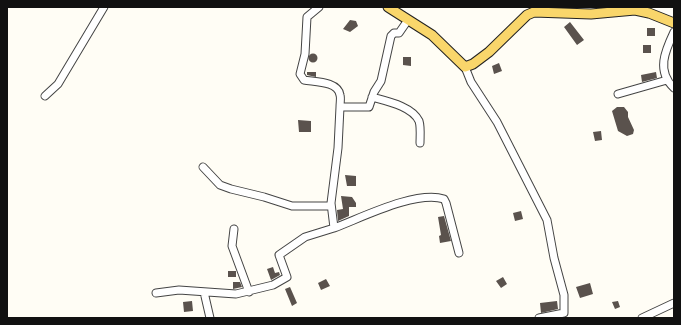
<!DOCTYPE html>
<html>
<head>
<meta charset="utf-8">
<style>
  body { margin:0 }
  #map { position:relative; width:681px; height:325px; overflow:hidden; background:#fffdf5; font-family:"Noto Serif",serif }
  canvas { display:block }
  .frame { position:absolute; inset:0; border:8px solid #111; pointer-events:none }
</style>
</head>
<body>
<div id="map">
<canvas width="681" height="325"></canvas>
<div class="frame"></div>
</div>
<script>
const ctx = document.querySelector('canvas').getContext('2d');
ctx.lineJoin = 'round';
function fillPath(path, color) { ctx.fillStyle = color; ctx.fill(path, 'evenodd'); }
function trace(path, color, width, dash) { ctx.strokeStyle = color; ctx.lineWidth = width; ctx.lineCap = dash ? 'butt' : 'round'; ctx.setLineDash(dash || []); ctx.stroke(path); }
fillPath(new Path2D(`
  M 350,20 L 356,21 L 358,26 L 350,32 L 343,29 Z
  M 570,22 L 584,40 L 577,45 L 564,27 Z
  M 647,28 L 655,28 L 655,36 L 647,36 Z
  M 643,45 L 651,45 L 651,53 L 643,53 Z
  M308.5 58a4.5 4.5 0 1 1 9 0a4.5 4.5 0 1 1-9 0Z
  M 403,57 L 411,57 L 411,66 L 403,65 Z
  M 499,63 L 502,71 L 494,74 L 492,66 Z
  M 307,72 L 316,72 L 316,77 L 307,75 Z
  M 656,72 L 657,78 L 642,82 L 641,75 Z
  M 617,107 L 624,107 L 628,112 L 628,117 L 634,130 L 633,134 L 627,136 L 618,131 L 612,111 Z
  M 298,120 L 311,121 L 311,132 L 299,132 Z
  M 601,131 L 602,140 L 595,141 L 593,132 Z
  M 345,175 L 356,176 L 356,186 L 347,186 Z
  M 341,196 L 352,197 L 356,203 L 356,207 L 349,207 L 349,216 L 338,221 L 337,210 L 343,209 Z
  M 521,211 L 523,219 L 515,221 L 513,213 Z
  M 444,216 L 451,241 L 440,243 L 439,236 L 441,235 L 438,217 Z
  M 273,267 L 275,273 L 279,272 L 280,275 L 271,280 L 267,269 Z
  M 228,271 L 236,271 L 236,277 L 228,277 Z
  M 503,277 L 507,284 L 501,288 L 496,281 Z
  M 326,279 L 330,286 L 321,290 L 318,283 Z
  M 233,282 L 240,282 L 242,287 L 233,289 Z
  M 590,283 L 593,294 L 580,298 L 576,287 Z
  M 290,287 L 297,303 L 292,306 L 285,289 Z
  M 192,301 L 193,311 L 184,312 L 183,302 Z
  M 557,301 L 558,309 L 541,313 L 540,303 Z
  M 618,301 L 620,307 L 615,309 L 612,302 Z`), '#5a524d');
const minor = new Path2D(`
  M 319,7 L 307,17 L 305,54 L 300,74 L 304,80 C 314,82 338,81 340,95 C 341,98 340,103 340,107
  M 674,32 C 665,51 656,71 674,88
  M 465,67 L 471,82 L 497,122 L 547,220 L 554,258 L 564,295 L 564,313 L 539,318
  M 618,94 L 667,80
  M 45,96 L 58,84 L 104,7
  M 372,97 C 386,101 412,106 419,121 C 421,127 420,137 420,143
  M 203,167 L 220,185 L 231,189 L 264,197 L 292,206 L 331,206
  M 334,228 C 361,218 416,190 444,199 L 446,203 L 459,253
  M 234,229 L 232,246 L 249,292
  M 204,292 L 210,318
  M 156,293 L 179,290 L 236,294 L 273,285 L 287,277 L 279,255 L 305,237 L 334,228 L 331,203 L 338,148 L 340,107 L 369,107 L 374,92 L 381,81 L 391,36 L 394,33 L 399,33 L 408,20
  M 642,318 L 674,303`);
const major = new Path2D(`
  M 388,7 L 432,35 L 465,67 L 473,64 L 489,52 L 527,15 L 534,12 L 591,14 L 635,10 L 649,13 L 674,23`);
trace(minor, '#444', 9);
trace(major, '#222', 11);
trace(minor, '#fff', 7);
trace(major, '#f9d66b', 9);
</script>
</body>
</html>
